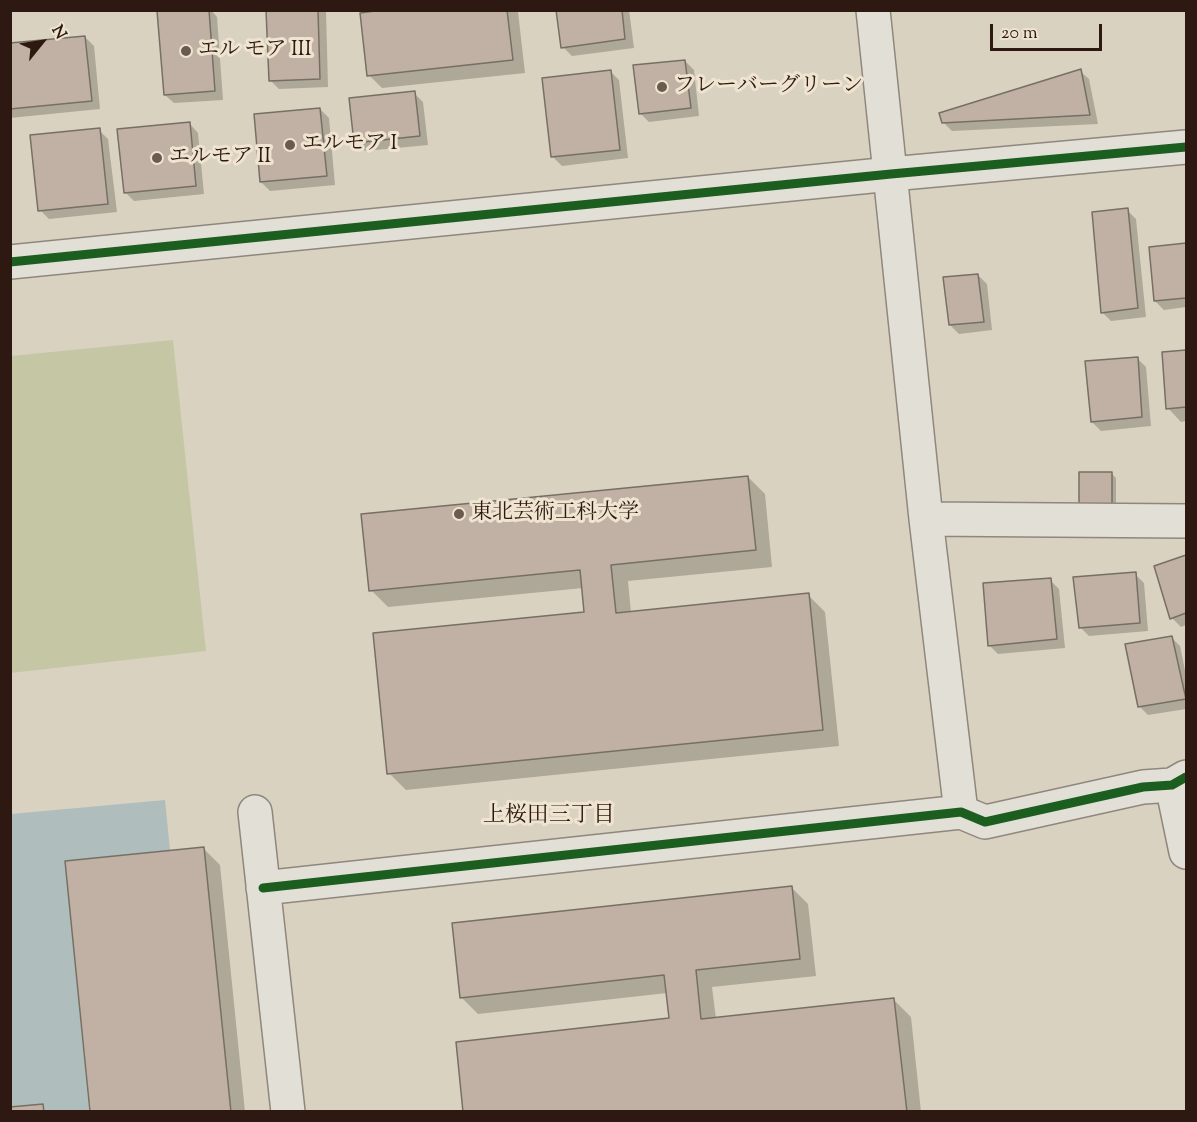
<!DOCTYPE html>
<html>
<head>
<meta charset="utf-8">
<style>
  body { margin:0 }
  #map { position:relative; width:1197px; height:1122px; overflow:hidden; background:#dad2c0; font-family:"Sorts Mill Goudy",serif }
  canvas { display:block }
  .frame { position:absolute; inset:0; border:12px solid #2e1912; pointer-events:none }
  .north { position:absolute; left:12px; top:12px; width:60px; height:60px; -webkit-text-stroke:4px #eee4d0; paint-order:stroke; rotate:60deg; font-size:16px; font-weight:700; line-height:24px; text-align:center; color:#2e1912 }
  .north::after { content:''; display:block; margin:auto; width:21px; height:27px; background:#2e1912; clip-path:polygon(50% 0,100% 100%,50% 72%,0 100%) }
  .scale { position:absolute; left:990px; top:24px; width:112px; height:27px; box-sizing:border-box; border:3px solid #2e1912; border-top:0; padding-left:8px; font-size:18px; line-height:21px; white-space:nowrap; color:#2e1912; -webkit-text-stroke:4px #eee4d0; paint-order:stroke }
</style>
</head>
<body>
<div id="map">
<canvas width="1197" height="1122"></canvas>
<div class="frame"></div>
<div class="north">N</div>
<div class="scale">20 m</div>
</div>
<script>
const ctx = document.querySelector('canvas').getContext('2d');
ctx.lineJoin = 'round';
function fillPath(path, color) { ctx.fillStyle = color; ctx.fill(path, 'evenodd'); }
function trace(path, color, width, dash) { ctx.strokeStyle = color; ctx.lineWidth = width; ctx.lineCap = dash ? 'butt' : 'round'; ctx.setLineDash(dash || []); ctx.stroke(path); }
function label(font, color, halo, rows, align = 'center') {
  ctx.font = font + ' "Sorts Mill Goudy","Noto Serif JP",serif'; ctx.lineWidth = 6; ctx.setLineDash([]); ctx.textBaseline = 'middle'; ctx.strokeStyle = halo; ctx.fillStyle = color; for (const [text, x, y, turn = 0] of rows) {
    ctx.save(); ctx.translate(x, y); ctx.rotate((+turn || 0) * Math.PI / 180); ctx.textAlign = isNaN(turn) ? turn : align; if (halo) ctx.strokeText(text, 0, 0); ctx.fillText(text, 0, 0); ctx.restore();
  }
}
fillPath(new Path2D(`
  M 173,340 L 206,651 L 11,673 L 11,356 Z`), '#c5c7a4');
fillPath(new Path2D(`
  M 165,800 L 170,850 L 65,861 L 89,1111 L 44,1111 L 42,1104 L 11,1107 L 11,814 Z`), '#afbebc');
fillPath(new Path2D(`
  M 177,10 L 211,10 L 217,17 L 223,100 L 174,103 L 165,95 L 159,12 Z
  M 267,10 L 326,10 L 328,87 L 279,89 L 270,80 Z
  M 397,10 L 517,10 L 518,12 L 525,73 L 382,88 L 369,75 Z
  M 558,10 L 629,10 L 634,48 L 572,56 L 563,47 Z
  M 85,37 L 94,46 L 100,109 L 10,118 L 10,44 Z
  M 685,61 L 694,70 L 699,116 L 649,122 L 640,113 Z
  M 610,71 L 619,80 L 628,158 L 562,166 L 553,157 Z
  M 1080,71 L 1089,79 L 1098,124 L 952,131 L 943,122 Z
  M 414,93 L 423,102 L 428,145 L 365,151 L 356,142 Z
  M 320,109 L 329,118 L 335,185 L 270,191 L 261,182 Z
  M 190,124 L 198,133 L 204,194 L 134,201 L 125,192 Z
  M 99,130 L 108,139 L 117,212 L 49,219 L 40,210 Z
  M 1127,210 L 1136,219 L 1146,317 L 1111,321 L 1102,312 Z
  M 1186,244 L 1186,307 L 1164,310 L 1155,301 L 1151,248 Z
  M 978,275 L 987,284 L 992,330 L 959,334 L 950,325 Z
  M 1186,352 L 1186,421 L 1181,422 L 1168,408 L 1163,354 Z
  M 1137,358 L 1146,367 L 1151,426 L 1101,431 L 1092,422 Z
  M 1112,474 L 1116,478 L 1116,509 L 1084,510 Z
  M 748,477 L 765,494 L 772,567 L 628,581 L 631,613 L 808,595 L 825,612 L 839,746 L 406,790 L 389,773 L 586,613 L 583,588 L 388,607 L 371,590 Z
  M 1186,557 L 1186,625 L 1181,627 L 1172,618 L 1156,567 Z
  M 1135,574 L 1144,583 L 1148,631 L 1089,636 L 1080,627 Z
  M 1050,580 L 1059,589 L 1065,648 L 998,654 L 989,645 Z
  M 1171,637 L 1180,646 L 1186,675 L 1186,709 L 1148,715 L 1139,706 Z
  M 203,848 L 220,865 L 245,1112 L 92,1112 Z
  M 791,887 L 808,904 L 816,976 L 712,987 L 716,1019 L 894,1000 L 911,1017 L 921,1112 L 465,1112 L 670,1020 L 667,993 L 478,1014 L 461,997 Z`), '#0003');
const building = new Path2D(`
  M 209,10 L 215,91 L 164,95 L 157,11 Z
  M 266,10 L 318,10 L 320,79 L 269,81 Z
  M 382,10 L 507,10 L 513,60 L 367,76 L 360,13 Z
  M 556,10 L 622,10 L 625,39 L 561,48 Z
  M 85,36 L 92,101 L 10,109 L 10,43 Z
  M 685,60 L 691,108 L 639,114 L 633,65 Z
  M 1081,69 L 1090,115 L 942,123 L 939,113 Z
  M 611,70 L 620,150 L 551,157 L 542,78 Z
  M 415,91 L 420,136 L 354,143 L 349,98 Z
  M 320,108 L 327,176 L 260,182 L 254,114 Z
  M 190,122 L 196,186 L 124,193 L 117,129 Z
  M 100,128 L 108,204 L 38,211 L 30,135 Z
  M 1128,208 L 1138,308 L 1101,313 L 1092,212 Z
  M 1186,243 L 1186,298 L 1154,301 L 1149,247 Z
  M 978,274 L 984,322 L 949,325 L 943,277 Z
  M 1186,350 L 1186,407 L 1166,409 L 1162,352 Z
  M 1138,357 L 1142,417 L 1091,422 L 1085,361 Z
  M 1079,472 L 1112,472 L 1112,505 L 1079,506 Z
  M 748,476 L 756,550 L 611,565 L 616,613 L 809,593 L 823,730 L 387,774 L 373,633 L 584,612 L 580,570 L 369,591 L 361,514 Z
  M 1186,555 L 1186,613 L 1170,619 L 1154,566 Z
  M 1136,572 L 1140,623 L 1079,628 L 1073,577 Z
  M 1051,578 L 1057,639 L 988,646 L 983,583 Z
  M 1172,636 L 1186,699 L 1138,707 L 1125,644 Z
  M 204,847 L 231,1112 L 90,1112 L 65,861 Z
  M 792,886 L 800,959 L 696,970 L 701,1019 L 894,998 L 907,1112 L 463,1112 L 456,1042 L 669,1018 L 664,975 L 460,998 L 452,923 Z
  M 43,1104 L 44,1112 L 10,1112 L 10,1107 Z`);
fillPath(building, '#c1b0a4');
trace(building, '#766f65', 1.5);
const minor = new Path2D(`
  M 873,10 L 926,519 L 961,812
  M 926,519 L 1186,521
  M 1172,785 L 1186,852
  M 255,812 L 288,1112
  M 263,888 L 961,812 L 985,822 L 1143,787 L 1172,785 L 1186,777`);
const tertiary = new Path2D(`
  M 10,262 L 891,174 L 1186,147`);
trace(minor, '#8f877d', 36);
trace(tertiary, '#8f877d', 36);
trace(minor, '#e2dfd6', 33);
trace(tertiary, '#e2dfd6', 33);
trace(new Path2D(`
  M 10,262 L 891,174 L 1186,147
  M 263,888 L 961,812 L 985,822 L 1143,787 L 1172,785 L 1186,777`), '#1b5e20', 9);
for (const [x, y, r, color] of [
  [186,51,6,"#6a5a4f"],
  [662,87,6,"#6a5a4f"],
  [290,145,6,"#6a5a4f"],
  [157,158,6,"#6a5a4f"],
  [459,514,6,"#6a5a4f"]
]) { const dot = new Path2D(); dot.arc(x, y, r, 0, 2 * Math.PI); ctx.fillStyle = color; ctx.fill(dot); trace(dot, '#eee4d0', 2); }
label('21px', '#2e1912', '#eee4d0', [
  ["エル モア III",198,51],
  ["フレーバーグリーン",674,87],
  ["エルモア I",302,145],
  ["エルモア II",169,158],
  ["東北芸術工科大学",471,514]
], 'left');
label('22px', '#2e1912', '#eee4d0', [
  ["上桜田三丁目",549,817]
]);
</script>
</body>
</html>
